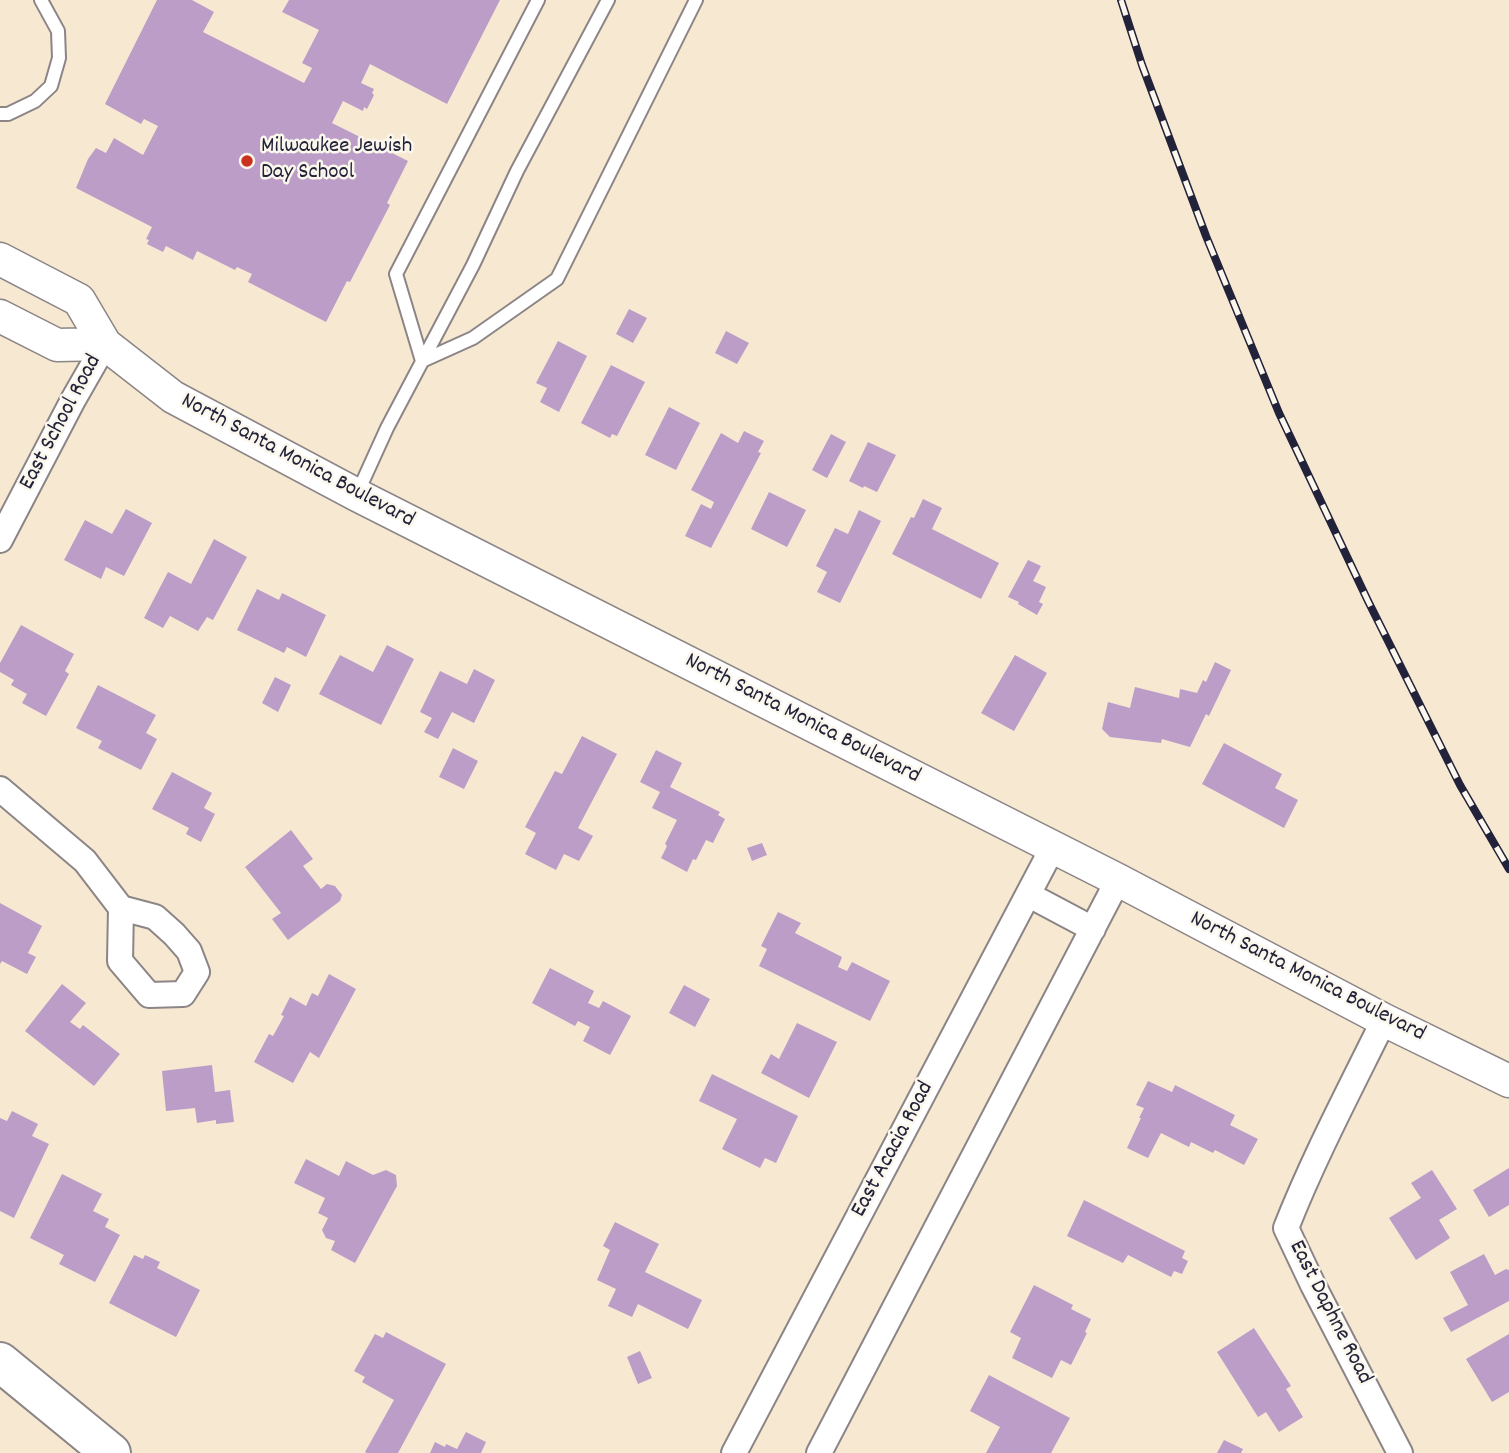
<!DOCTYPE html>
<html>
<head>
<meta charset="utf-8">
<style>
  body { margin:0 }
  canvas { display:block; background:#f7e8d2 }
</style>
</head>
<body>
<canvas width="1509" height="1453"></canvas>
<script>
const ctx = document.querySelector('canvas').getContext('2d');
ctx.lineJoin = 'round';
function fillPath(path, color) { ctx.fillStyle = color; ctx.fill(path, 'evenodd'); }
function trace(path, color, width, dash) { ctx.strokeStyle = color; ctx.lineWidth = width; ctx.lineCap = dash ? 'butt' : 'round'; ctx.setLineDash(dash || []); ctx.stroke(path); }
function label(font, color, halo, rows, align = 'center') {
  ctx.font = font + ' Dekko,sans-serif'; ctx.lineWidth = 5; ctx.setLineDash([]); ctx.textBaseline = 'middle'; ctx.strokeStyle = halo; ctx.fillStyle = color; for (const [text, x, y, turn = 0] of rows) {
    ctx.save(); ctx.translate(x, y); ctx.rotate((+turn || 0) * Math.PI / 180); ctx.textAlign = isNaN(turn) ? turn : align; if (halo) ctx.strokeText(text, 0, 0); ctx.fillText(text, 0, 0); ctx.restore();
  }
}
fillPath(new Path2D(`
  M 157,0 L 192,0 L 214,12 L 203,32 L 304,83 L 312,68 L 302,63 L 319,30 L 282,12 L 289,0 L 500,0 L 447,104 L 370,64 L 361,83 L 374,89 L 372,93 L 374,95 L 367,109 L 364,107 L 363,111 L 343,101 L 332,123 L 408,161 L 387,203 L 390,205 L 350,282 L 347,281 L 326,322 L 248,282 L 252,274 L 237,267 L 235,270 L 197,251 L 193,260 L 166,246 L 163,252 L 147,244 L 149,240 L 146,239 L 152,227 L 76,188 L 88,159 L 96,148 L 106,153 L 114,138 L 143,155 L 158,126 L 144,119 L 141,124 L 105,104 Z
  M 629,309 L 647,318 L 633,343 L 616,334 Z
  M 726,331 L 749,343 L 737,364 L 715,353 Z
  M 558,341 L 587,356 L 559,412 L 540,402 L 547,388 L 536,383 Z
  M 611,365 L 645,382 L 617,436 L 612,434 L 610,438 L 581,423 Z
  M 669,407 L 700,423 L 676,470 L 645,455 Z
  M 744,431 L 764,441 L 758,452 L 761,453 L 711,548 L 685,536 L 701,504 L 711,509 L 714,502 L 691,490 L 721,433 L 738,443 Z
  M 831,434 L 846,442 L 827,478 L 812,470 Z
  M 868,442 L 896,455 L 877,492 L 864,486 L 863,488 L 849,481 Z
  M 769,492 L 806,510 L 787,547 L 751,529 Z
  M 923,499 L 942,508 L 932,529 L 999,563 L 981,599 L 892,554 L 911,517 L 914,518 Z
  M 126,509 L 152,523 L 124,576 L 106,567 L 101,579 L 64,560 L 85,520 L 112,534 Z
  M 859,510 L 881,521 L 840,603 L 817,592 L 827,572 L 816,566 L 835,528 L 848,534 Z
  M 214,539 L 247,557 L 213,620 L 207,617 L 198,631 L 170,616 L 163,628 L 144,618 L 168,572 L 191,584 Z
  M 1028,560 L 1041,566 L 1033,581 L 1046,587 L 1039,602 L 1043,604 L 1037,615 L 1018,604 L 1019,602 L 1008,597 Z
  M 257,589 L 279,600 L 282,593 L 326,615 L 306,657 L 287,647 L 284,653 L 237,630 Z
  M 21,625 L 74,654 L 65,671 L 69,674 L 46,716 L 22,703 L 27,694 L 11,685 L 14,680 L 0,672 L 0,663 Z
  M 387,645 L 414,659 L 381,725 L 319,694 L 340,655 L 373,672 Z
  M 1015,655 L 1047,673 L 1014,731 L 981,713 Z
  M 1215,662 L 1231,670 L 1209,716 L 1206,714 L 1190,747 L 1162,739 L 1161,743 L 1110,737 L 1102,729 L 1108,702 L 1130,708 L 1135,687 L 1179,698 L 1180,689 L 1197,693 L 1203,680 L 1206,682 Z
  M 474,669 L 495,680 L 474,723 L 452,712 L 438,739 L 424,732 L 432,718 L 420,712 L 440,671 L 467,684 Z
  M 275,677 L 291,685 L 278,712 L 262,703 Z
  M 98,685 L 156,715 L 146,733 L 157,739 L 141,770 L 98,748 L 102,741 L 76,728 Z
  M 582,736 L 617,754 L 578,828 L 593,836 L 579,861 L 564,854 L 556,870 L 525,854 L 536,833 L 525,827 L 555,771 L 562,774 Z
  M 1224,743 L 1282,774 L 1275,788 L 1298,800 L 1284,828 L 1202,784 Z
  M 453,748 L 478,761 L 464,789 L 439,777 Z
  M 656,750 L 682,763 L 670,787 L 720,812 L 718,815 L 725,819 L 713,843 L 706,840 L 696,860 L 693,859 L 687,872 L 661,858 L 667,846 L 665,844 L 677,820 L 652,808 L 660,792 L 640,782 Z
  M 172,772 L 212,793 L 204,808 L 215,814 L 201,842 L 186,834 L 189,828 L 152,809 Z
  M 291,830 L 313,859 L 303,866 L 321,889 L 327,884 L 335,886 L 342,895 L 340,901 L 288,940 L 272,919 L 281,913 L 245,867 Z
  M 762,843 L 767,855 L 752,861 L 747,848 Z
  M 0,903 L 42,926 L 28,953 L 36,957 L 27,974 L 2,961 L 0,964 Z
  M 778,912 L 801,923 L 795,933 L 842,957 L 838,967 L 847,971 L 852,962 L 890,981 L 870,1021 L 759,966 L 767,949 L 761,946 Z
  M 550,968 L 594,991 L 588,1003 L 599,1008 L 603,1001 L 631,1016 L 610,1055 L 583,1041 L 590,1027 L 578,1021 L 575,1026 L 532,1003 Z
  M 329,974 L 356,989 L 319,1058 L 310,1052 L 293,1083 L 254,1062 L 269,1034 L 273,1036 L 284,1016 L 281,1015 L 290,997 L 306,1006 L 312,993 L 318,996 Z
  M 62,984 L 86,1003 L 70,1022 L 80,1029 L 83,1025 L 120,1054 L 94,1086 L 25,1031 Z
  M 684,985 L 710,999 L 695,1027 L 669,1013 Z
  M 797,1023 L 837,1042 L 809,1098 L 761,1073 L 771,1054 L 779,1059 Z
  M 212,1065 L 215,1092 L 230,1090 L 234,1122 L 216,1124 L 216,1120 L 197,1123 L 195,1108 L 166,1111 L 162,1071 Z
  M 712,1074 L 798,1116 L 776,1163 L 765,1158 L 760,1168 L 722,1149 L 737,1119 L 699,1101 Z
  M 1148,1081 L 1172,1092 L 1175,1085 L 1235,1115 L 1230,1125 L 1258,1139 L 1244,1165 L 1215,1150 L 1213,1153 L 1191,1142 L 1189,1147 L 1161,1133 L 1148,1158 L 1127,1148 L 1141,1118 L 1139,1118 L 1144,1108 L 1136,1105 Z
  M 12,1111 L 38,1124 L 32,1136 L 49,1144 L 14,1218 L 0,1211 L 0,1118 L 7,1121 Z
  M 306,1159 L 339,1176 L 346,1161 L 373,1175 L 386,1170 L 396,1175 L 397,1186 L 355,1263 L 331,1250 L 335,1241 L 326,1238 L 322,1230 L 328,1218 L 318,1213 L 325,1198 L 294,1183 Z
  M 1509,1168 L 1509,1205 L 1489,1217 L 1473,1190 Z
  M 1432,1170 L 1457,1209 L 1439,1220 L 1450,1238 L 1416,1260 L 1389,1218 L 1421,1198 L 1411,1183 Z
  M 62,1174 L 102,1194 L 93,1211 L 109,1219 L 105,1227 L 120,1235 L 95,1282 L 59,1264 L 64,1255 L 30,1238 Z
  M 1084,1200 L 1185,1251 L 1182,1258 L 1188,1261 L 1182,1274 L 1174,1271 L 1171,1277 L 1128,1255 L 1123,1263 L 1067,1236 Z
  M 615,1222 L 659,1244 L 645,1272 L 702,1300 L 688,1329 L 638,1304 L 632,1317 L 608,1306 L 616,1289 L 597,1280 L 610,1250 L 603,1246 Z
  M 1484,1254 L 1495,1275 L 1506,1269 L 1509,1270 L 1509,1301 L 1451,1332 L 1443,1318 L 1468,1305 L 1450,1272 Z
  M 134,1255 L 143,1259 L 145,1255 L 160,1262 L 157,1268 L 200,1290 L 176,1337 L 109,1303 Z
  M 1034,1285 L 1073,1305 L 1071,1309 L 1091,1319 L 1085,1332 L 1087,1333 L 1071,1365 L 1061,1360 L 1052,1378 L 1012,1358 L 1021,1338 L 1010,1332 Z
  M 1254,1328 L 1291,1386 L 1286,1389 L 1303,1417 L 1279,1432 L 1266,1412 L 1258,1417 L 1217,1352 Z
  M 386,1332 L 446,1364 L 398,1453 L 367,1453 L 365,1452 L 394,1400 L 362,1382 L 365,1377 L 354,1371 L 375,1334 L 383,1338 Z
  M 1509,1334 L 1509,1392 L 1492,1402 L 1466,1359 Z
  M 640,1351 L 652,1378 L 638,1384 L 627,1357 Z
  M 989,1375 L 1070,1418 L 1051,1453 L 986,1453 L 1000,1427 L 970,1411 Z
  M 466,1432 L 486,1442 L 481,1453 L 430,1453 L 435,1442 L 445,1447 L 446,1444 L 457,1449 Z
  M 1224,1440 L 1243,1449 L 1241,1453 L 1217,1453 Z`), '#bc9dc8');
const service = new Path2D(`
  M 0,114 L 8,114 L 35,101 L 51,86 L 59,58 L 58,31 L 41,0
  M 422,361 L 473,338 L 557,279 L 696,0
  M 422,361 L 396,274 L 538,0
  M 357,494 L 387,428 L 473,265 L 517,171 L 608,0`);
const minor = new Path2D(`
  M 0,540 L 73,400 L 105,344
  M 0,789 L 85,861 L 121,908 L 155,917 L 174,934 L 189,951 L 197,972 L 183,994 L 149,995 L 120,961 L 121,908
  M 1029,895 L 1093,929
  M 1384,1020 C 1350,1089 1314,1157 1286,1228 L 1313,1285 L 1400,1453
  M 734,1453 L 1053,847
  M 819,1453 L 1118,880`);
const tertiary = new Path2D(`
  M 0,259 L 79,300 L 105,344 L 173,397 L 357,495 L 1118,880 L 1384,1020 L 1509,1081
  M 0,316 L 57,345 L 105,344`);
const primary = new Path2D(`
  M 0,1362 L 111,1453`);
trace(service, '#8c8586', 16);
trace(minor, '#8c8586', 28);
trace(tertiary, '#8c8586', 35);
trace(primary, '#8c8586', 42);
trace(service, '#fff', 12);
trace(minor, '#fff', 24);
trace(tertiary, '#fff', 32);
trace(primary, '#fff', 38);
const rail = new Path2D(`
  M 1121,0 L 1142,65 L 1206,236 L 1279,413 L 1368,601 L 1460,785 L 1509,869`);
trace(rail, '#22223b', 8);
trace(rail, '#fbf7ec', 5, [16]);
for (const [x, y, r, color] of [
  [247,161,7,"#c8321e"]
]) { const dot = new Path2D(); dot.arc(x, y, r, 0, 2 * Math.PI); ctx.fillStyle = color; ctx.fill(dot); trace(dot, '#fbf7ec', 2.5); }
label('23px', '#22223b', '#fbf7ec', [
  ["Milwaukee Jewish",261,148],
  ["Day School",261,174]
], 'left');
label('23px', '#22223b', '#fbf7ec', [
  ["East School Road",62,423,-62],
  ["North Santa Monica Boulevard",297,462,28],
  ["North Santa Monica Boulevard",802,720,27],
  ["North Santa Monica Boulevard",1307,978,27],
  ["East Acacia Road",894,1150,-62],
  ["East Daphne Road",1329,1313,63]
]);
</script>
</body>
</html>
